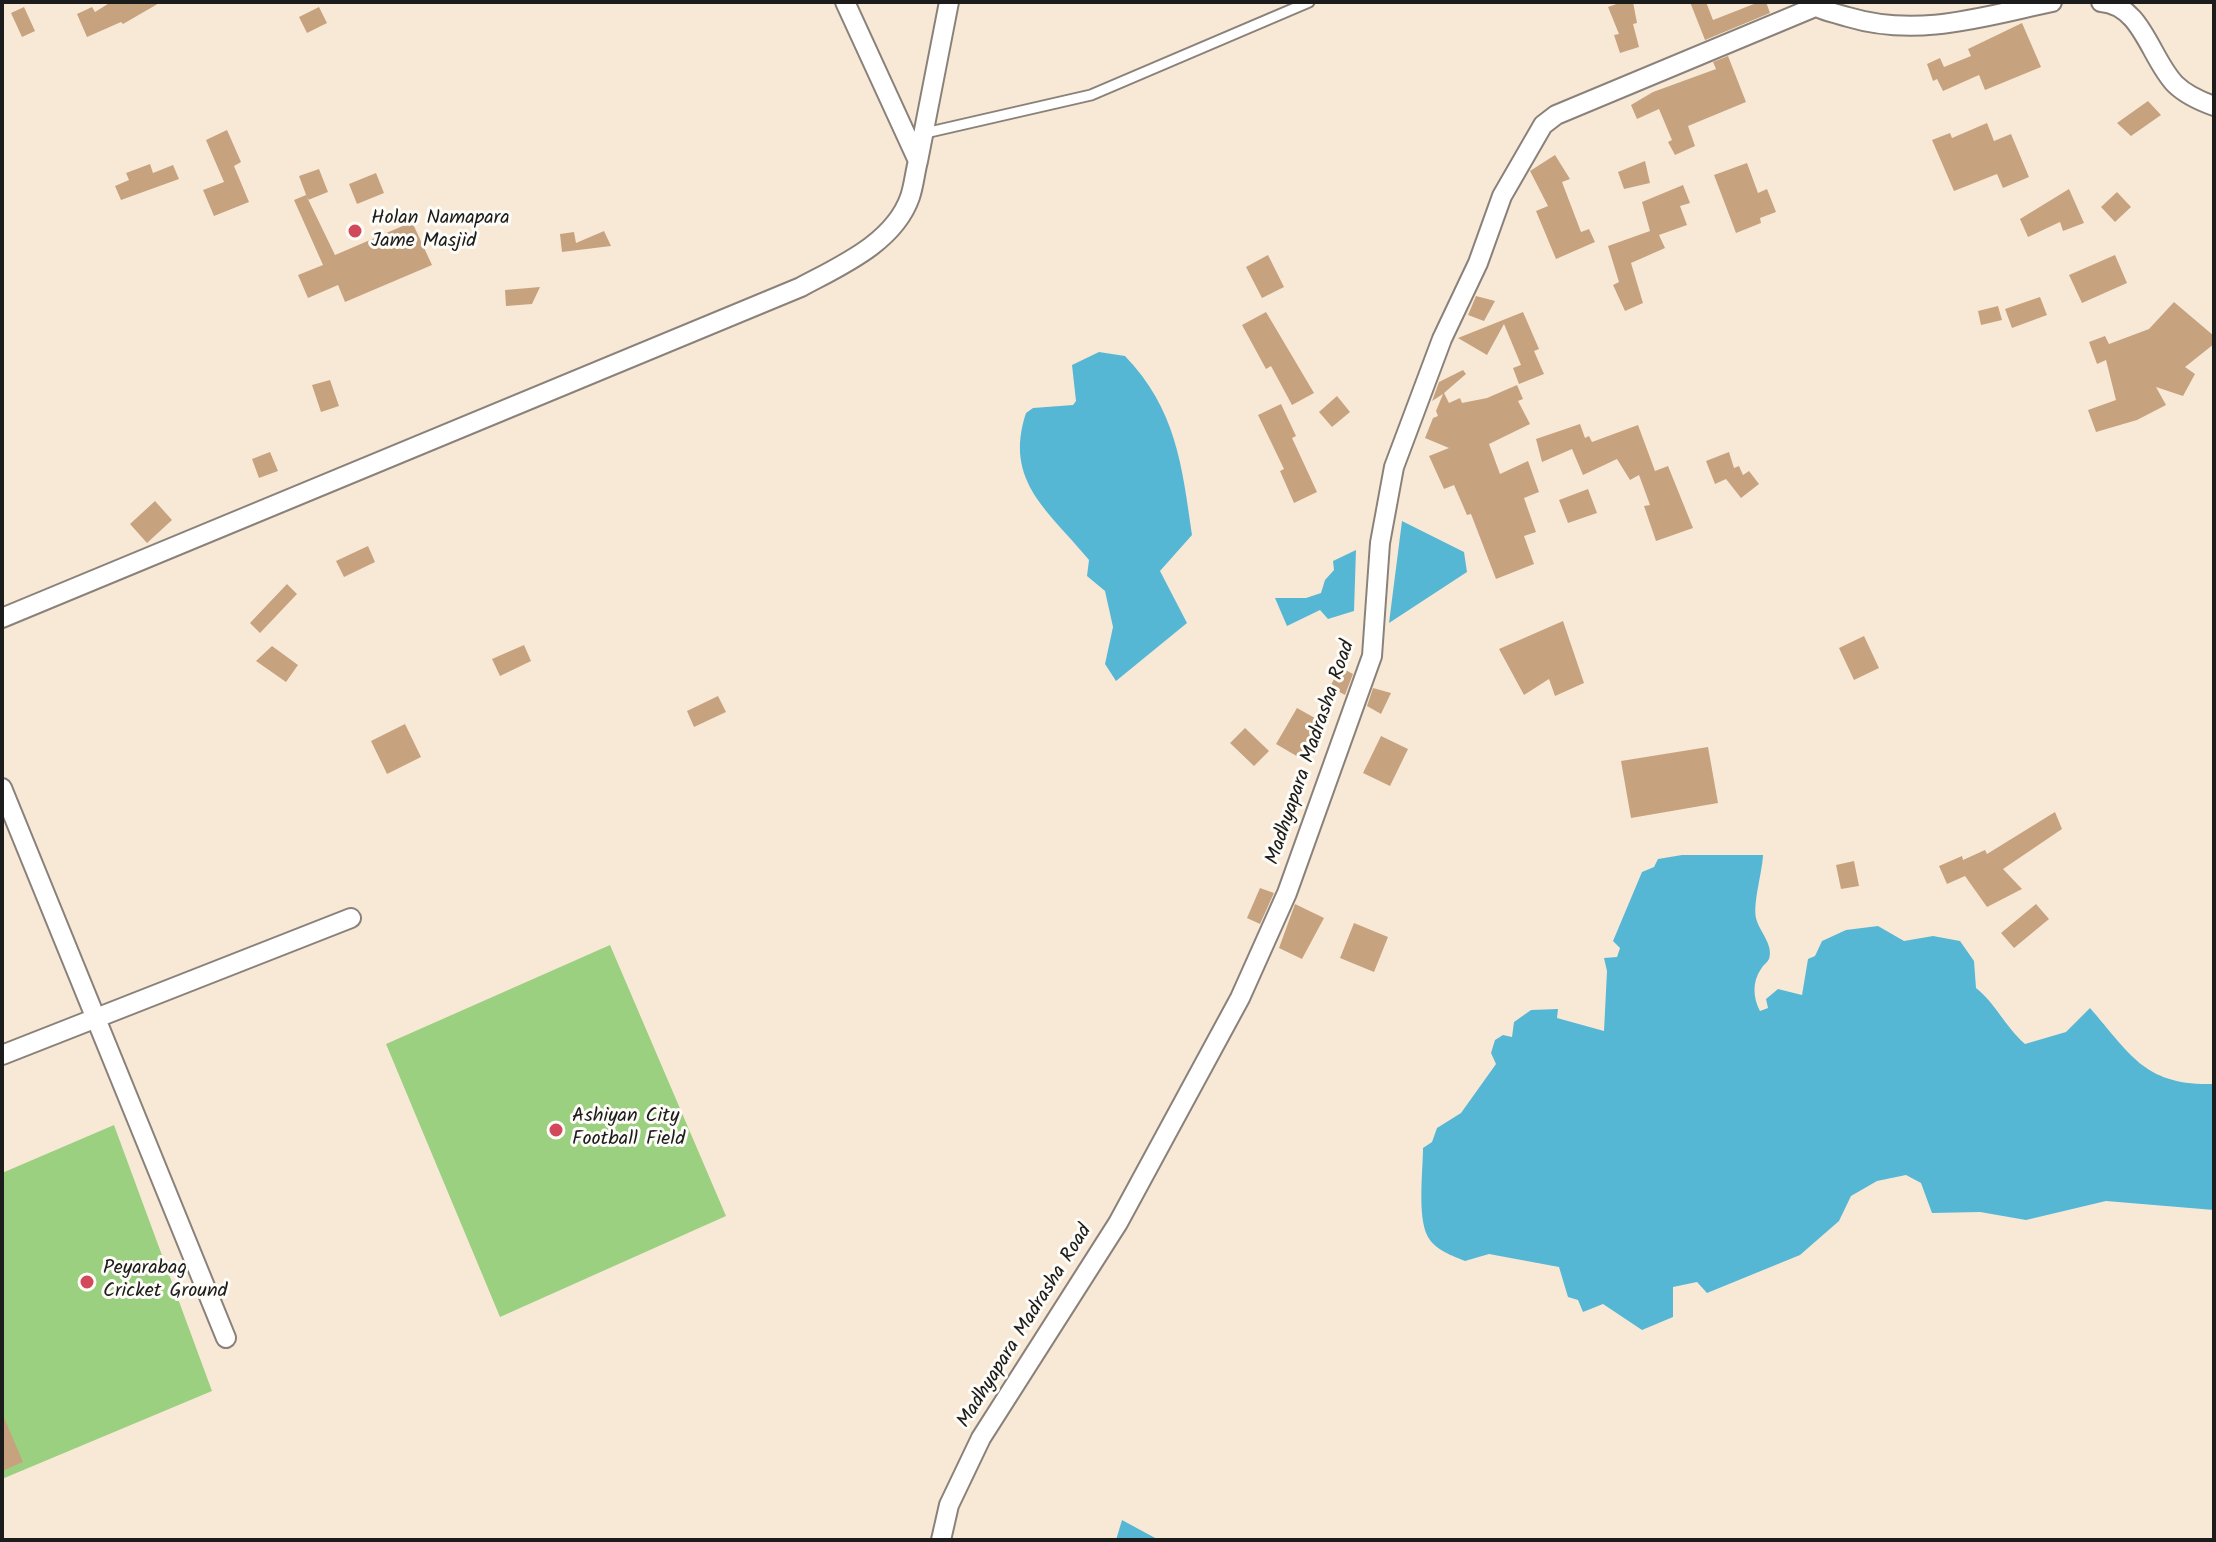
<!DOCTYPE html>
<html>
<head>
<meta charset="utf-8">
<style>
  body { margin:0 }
  #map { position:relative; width:2216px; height:1542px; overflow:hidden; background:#f8e9d7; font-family:Kalam,sans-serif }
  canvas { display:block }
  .frame { position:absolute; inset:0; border:4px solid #1c1c1c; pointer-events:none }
</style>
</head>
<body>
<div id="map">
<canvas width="2216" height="1542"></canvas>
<div class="frame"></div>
</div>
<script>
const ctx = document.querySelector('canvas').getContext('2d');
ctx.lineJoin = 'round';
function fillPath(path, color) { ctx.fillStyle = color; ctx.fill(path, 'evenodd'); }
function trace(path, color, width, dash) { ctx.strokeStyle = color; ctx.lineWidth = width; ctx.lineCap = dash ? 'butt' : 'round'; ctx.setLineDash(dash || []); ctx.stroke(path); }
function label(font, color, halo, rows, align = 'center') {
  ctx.font = font + ' Kalam,sans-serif'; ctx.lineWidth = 6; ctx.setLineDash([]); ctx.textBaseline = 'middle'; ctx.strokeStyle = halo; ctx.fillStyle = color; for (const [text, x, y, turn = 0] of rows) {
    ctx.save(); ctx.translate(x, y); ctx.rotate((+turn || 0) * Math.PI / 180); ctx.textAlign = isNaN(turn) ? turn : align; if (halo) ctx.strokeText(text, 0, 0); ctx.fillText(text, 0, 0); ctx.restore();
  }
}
fillPath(new Path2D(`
  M 610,945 L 726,1216 L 500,1317 L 386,1044 Z
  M 114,1125 L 212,1391 L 2,1479 L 2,1173 Z`), '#9cd081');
fillPath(new Path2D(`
  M 1099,352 L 1125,356 C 1176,409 1182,465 1192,535 L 1160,571 L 1187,623 L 1116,681 L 1105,664 L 1113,627 L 1105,591 L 1087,576 L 1089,560 C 1050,512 1003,482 1026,413 L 1033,408 L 1073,405 L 1076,401 L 1072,365 Z
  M 1402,521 L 1464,552 L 1467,572 L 1389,623 Z
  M 1356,550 L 1354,611 L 1328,619 L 1320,610 L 1287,626 L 1275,598 L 1306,598 L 1321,593 L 1325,580 L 1334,570 L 1333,561 Z
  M 1682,855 L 1763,855 C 1762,874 1753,902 1756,918 C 1759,931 1774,945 1769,959 C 1767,963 1763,965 1761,969 C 1752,982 1753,998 1760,1011 L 1768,1008 L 1766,999 L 1778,989 L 1802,995 L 1808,959 L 1815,956 L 1822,941 L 1846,930 L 1878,926 L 1904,941 L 1933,936 L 1960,941 L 1974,961 L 1976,988 C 1996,1004 2004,1025 2025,1044 L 2066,1032 L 2090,1008 C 2131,1055 2145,1086 2214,1084 L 2214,1210 L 2106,1201 L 2026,1220 L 1980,1212 L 1932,1213 L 1921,1183 L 1906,1175 L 1877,1181 L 1851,1196 L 1839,1221 L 1800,1255 L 1707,1293 L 1697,1282 L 1673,1287 L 1673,1317 L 1642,1330 L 1603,1304 L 1583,1312 L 1578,1300 L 1568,1297 L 1559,1267 L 1489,1254 L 1465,1261 C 1453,1256 1435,1250 1428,1237 C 1417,1218 1423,1170 1423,1148 L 1432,1142 L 1437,1128 L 1461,1113 L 1496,1064 L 1491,1053 L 1495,1040 L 1503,1035 L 1512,1037 L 1514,1022 L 1531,1010 L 1558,1009 L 1557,1018 L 1604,1031 L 1607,971 L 1604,958 L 1617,957 L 1620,948 L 1613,941 L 1642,872 L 1654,867 L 1658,859 Z
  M 1122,1520 L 1157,1539 L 1158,1540 L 1116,1540 Z`), '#56b7d5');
fillPath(new Path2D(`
  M 111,2 L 161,2 L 123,24 L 121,22 L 87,37 L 77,14 L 92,7 L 95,12 Z
  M 1622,2 L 1633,2 L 1637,23 L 1633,24 L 1639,47 L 1620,53 L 1614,35 L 1619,34 L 1608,7 Z
  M 1690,2 L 1706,2 L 1713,20 L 1759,2 L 1766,2 L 1770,13 L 1705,40 Z
  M 24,7 L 35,31 L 22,37 L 11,13 Z
  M 319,7 L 327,23 L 307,33 L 299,17 Z
  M 2022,23 L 2041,67 L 1985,90 L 1979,75 L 1943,91 L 1937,79 L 1933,81 L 1927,64 L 1940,58 L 1944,67 L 1971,56 L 1968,49 Z
  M 1728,56 L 1746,102 L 1688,126 L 1695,146 L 1675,155 L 1668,142 L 1672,140 L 1659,109 L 1637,119 L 1631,105 L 1653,92 L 1716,69 L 1713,62 Z
  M 2148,101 L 2161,115 L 2131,136 L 2117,123 Z
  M 1987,123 L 1994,141 L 2011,134 L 2029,177 L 2003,188 L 1997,174 L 1954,191 L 1932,140 L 1950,133 L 1952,138 Z
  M 227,130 L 241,162 L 234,166 L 249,202 L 214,216 L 203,190 L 224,182 L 206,140 Z
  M 1555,155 L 1570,179 L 1562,182 L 1581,232 L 1589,229 L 1595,242 L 1556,259 L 1536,211 L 1548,206 L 1530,171 Z
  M 1645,161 L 1650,183 L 1624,189 L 1618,172 Z
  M 1747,163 L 1758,193 L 1767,189 L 1776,212 L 1760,218 L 1761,223 L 1736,233 L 1714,175 Z
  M 150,164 L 153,173 L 173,165 L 179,179 L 121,200 L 115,186 L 129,180 L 126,173 Z
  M 319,169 L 328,192 L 308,200 L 299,176 Z
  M 376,173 L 384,193 L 357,204 L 349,184 Z
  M 1683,185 L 1690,203 L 1680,206 L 1687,225 L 1659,235 L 1665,248 L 1631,263 L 1643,303 L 1625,311 L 1613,285 L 1619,282 L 1608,246 L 1650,231 L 1642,202 Z
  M 2069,189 L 2084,223 L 2063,231 L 2060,222 L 2028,237 L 2020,219 Z
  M 2117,192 L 2131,207 L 2115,222 L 2101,207 Z
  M 306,195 L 335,255 L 412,222 L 432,265 L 345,302 L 338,285 L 308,298 L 298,275 L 323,265 L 294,200 Z
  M 604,231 L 611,246 L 562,252 L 560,234 L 574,232 L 576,243 Z
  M 1268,255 L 1284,287 L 1262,298 L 1246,267 Z
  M 2115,255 L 2127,283 L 2082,303 L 2069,275 Z
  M 540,287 L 532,304 L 506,306 L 505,290 Z
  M 1476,296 L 1495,301 L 1484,321 L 1468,315 Z
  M 2040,297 L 2047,315 L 2012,328 L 2005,309 Z
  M 2174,302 L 2214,336 L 2214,344 L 2185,367 L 2195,374 L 2183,396 L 2156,387 L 2166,405 L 2137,420 L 2096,432 L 2088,410 L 2116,400 L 2106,360 L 2097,364 L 2089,342 L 2105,336 L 2109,344 L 2149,329 Z
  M 1998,306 L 2002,320 L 1981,325 L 1978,311 Z
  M 1266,312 L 1314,393 L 1292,405 L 1271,366 L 1266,369 L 1242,325 Z
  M 1523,312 L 1539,349 L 1534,351 L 1544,374 L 1519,384 L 1513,368 L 1521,365 L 1504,324 L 1487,355 L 1458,338 Z
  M 1463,370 L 1466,374 L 1444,393 L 1449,403 L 1460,398 L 1462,403 L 1487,398 L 1517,385 L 1523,399 L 1518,401 L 1530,424 L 1489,444 L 1500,474 L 1528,461 L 1539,492 L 1524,498 L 1536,532 L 1524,536 L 1534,564 L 1496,579 L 1471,514 L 1467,515 L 1454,485 L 1444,489 L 1429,456 L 1449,448 L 1425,438 L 1433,418 L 1438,416 L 1436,411 L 1443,394 L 1432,401 L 1439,382 Z
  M 330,380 L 339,406 L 321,412 L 312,385 Z
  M 1337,396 L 1350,412 L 1332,427 L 1319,412 Z
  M 1281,404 L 1296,436 L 1292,438 L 1317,492 L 1294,503 L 1280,471 L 1284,469 L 1258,415 Z
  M 1580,424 L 1585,438 L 1589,436 L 1592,442 L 1638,425 L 1655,471 L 1668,466 L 1693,528 L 1656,541 L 1644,506 L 1650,505 L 1639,475 L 1630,480 L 1617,459 L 1583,475 L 1572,449 L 1542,462 L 1536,439 Z
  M 270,452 L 278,471 L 259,478 L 252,459 Z
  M 1729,452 L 1734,468 L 1739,466 L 1743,475 L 1749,471 L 1759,484 L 1741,498 L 1726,479 L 1715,484 L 1706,461 Z
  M 1588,489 L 1597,513 L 1568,523 L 1559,500 Z
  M 155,501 L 172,520 L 147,543 L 130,524 Z
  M 368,546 L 375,562 L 344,577 L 336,561 Z
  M 287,584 L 297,594 L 260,633 L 250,623 Z
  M 1563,621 L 1584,683 L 1555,696 L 1549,679 L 1524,695 L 1499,649 Z
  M 1864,636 L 1879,668 L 1854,680 L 1839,648 Z
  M 524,645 L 531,661 L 500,676 L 492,659 Z
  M 272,646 L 298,665 L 286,682 L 256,661 Z
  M 1340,667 L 1353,674 L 1345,695 L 1330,687 Z
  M 1373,688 L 1391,693 L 1381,714 L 1367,706 Z
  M 718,696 L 726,712 L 694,727 L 687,711 Z
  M 1297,708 L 1322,722 L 1300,758 L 1276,744 Z
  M 405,724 L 421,757 L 387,774 L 371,741 Z
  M 1245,728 L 1269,751 L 1254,766 L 1230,743 Z
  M 1381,736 L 1408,749 L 1390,786 L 1363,773 Z
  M 1708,747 L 1718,803 L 1631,818 L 1621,761 Z
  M 2055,812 L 2062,829 L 2003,869 L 2022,889 L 1987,907 L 1965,876 L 1947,884 L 1939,866 L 1962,856 L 1963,860 L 1985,850 L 1987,854 Z
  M 1854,861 L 1859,886 L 1841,889 L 1836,865 Z
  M 1260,888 L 1274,893 L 1260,924 L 1247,918 Z
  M 1295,904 L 1324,918 L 1302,959 L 1279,948 Z
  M 2036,904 L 2049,919 L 2014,948 L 2001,933 Z
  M 1354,923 L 1388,937 L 1374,972 L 1340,958 Z
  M 2,1413 L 23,1462 L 2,1471 Z`), '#c7a27f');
const lane = new Path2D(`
  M 921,134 L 1091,95 L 1309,2`);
const street = new Path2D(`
  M 845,2 L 918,161 L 949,2
  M 1807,2 C 1819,10 1834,13 1848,17 C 1918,38 1982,17 2052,2
  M 2101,2 C 2142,5 2150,58 2175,84 C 2186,95 2200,101 2214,106
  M 2,618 L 801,287 C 840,266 894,243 910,197 C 914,185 915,172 918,161
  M 2,788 L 226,1338
  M 2,1055 L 351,918
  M 941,1540 L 949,1505 L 981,1438 L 1118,1223 L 1240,998 L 1287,893 L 1372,656 L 1380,543 L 1394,467 L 1442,339 L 1478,263 L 1502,196 L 1543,125 L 1556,115 L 1815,7`);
trace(lane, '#8a827a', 13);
trace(street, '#8a827a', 22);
trace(lane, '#fff', 9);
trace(street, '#fff', 18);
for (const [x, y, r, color] of [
  [355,231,8,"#d1495b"],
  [556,1130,8,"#d1495b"],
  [87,1282,8,"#d1495b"]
]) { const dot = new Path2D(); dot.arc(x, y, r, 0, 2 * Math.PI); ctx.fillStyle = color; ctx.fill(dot); trace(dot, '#fdfcf7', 3); }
label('20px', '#1c1c1c', '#fdfcf7', [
  ["Holan Namapara",371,220],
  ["Jame Masjid",371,243],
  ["Ashiyan City",572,1118],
  ["Football Field",572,1141],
  ["Peyarabag",103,1270],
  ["Cricket Ground",103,1293]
], 'left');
label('20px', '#1c1c1c', '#fdfcf7', [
  ["Madhyapara Madrasha Road",1312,753,-71],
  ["Madhyapara Madrasha Road",1026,1327,-58]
]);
</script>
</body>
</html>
